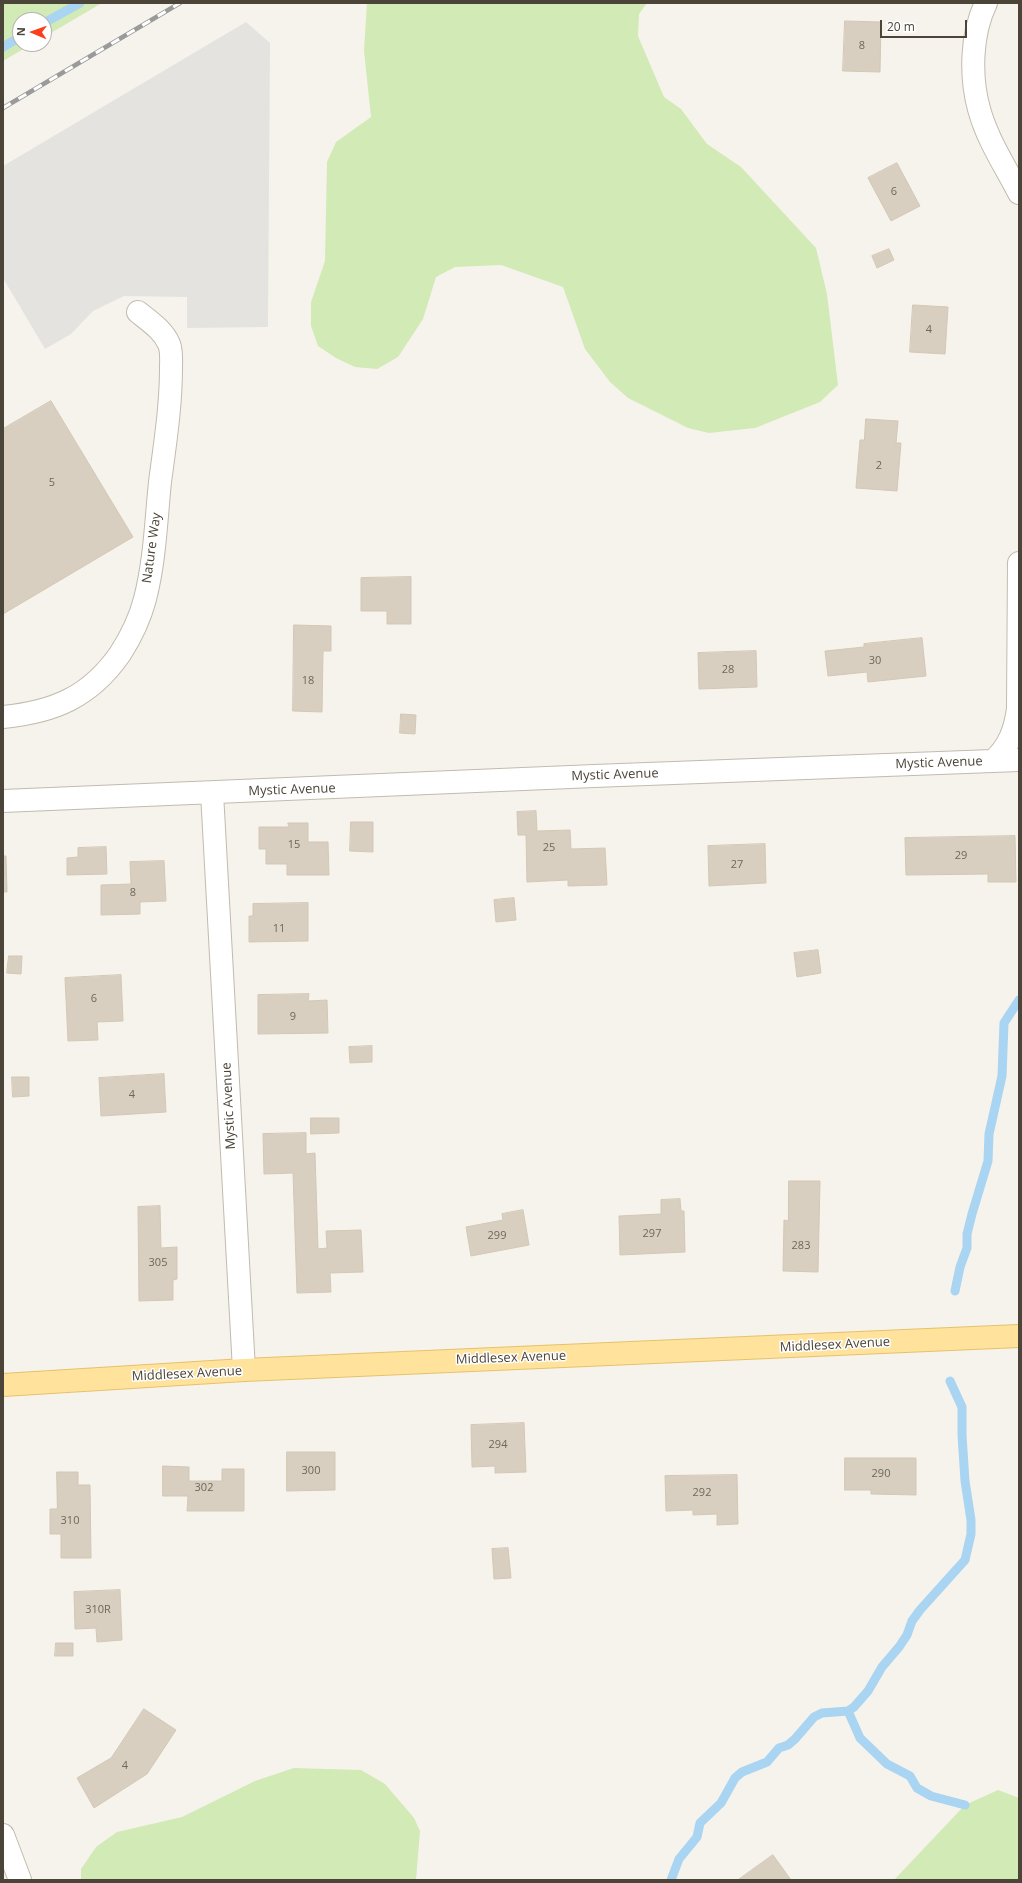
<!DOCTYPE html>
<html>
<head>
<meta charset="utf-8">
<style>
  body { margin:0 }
  #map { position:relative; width:1022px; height:1883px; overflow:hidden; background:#f6f3ec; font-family:"Open Sans",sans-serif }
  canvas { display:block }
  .frame { position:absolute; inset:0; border:4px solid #4b4439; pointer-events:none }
  .north { position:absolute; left:12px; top:12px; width:40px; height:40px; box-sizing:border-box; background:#fff; border:1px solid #b7b4b0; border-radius:50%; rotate:272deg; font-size:11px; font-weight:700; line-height:16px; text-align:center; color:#4b4439 }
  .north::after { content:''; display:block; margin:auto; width:14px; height:18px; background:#fc3f1d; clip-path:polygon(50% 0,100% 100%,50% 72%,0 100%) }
  .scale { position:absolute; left:880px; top:20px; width:87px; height:18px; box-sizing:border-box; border:2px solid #4b4439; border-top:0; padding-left:5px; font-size:12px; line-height:14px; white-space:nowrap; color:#4b4439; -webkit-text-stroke:3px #fff; paint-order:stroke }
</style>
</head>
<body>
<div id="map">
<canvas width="1022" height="1883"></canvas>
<div class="frame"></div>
<div class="north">N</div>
<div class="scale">20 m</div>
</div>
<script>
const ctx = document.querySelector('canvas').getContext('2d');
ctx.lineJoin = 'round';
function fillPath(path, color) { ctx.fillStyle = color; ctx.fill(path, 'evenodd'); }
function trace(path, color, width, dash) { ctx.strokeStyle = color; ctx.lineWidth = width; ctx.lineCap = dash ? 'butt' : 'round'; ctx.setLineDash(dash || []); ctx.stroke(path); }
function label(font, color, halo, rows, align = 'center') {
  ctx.font = font + ' "Open Sans",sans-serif'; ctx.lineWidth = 3; ctx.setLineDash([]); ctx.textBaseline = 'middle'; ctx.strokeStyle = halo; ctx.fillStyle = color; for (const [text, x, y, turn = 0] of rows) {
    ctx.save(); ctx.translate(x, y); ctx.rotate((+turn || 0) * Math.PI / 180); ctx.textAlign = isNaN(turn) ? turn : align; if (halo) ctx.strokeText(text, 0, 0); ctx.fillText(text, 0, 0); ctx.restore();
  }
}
fillPath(new Path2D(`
  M 3,3 L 102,3 L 44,37 L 44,20 L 20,20 L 20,44 L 32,44 L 3,61 Z
  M 367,3 L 647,3 L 639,14 L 638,36 L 664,97 L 681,109 L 707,144 L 741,167 L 816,248 L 827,294 L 838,385 L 820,402 L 755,428 L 709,433 L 688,428 L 628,398 L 610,382 L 585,349 L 563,287 L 501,265 L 455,267 L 436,277 L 423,319 L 398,357 L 377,369 L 355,367 L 336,358 L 318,346 L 311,326 L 311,302 L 325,261 L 327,162 L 336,142 L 371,117 L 364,51 Z
  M 294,1768 L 361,1770 L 385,1784 L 414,1818 L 420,1831 L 416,1880 L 81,1880 L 81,1869 L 96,1847 L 117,1832 L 182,1817 L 255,1781 Z
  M 998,1790 L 1019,1798 L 1019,1880 L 894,1880 L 965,1805 Z`), '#d2eab5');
fillPath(new Path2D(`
  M 246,22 L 270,43 L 268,327 L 187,328 L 187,297 L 124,296 L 93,311 L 71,334 L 45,349 L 3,278 L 3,166 Z`), '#e5e3e0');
trace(new Path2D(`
  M 44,23 L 80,3
  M 3,47 L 20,37
  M 955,1291 L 960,1267 L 967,1248 L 967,1234 L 972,1214 L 988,1161 L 989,1134 L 1002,1076 L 1004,1023 L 1019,1000
  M 848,1711 L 860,1738 L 887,1764 L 910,1776 L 917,1788 L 931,1796 L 965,1805
  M 671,1880 L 679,1859 L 697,1837 L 700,1823 L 721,1803 L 735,1778 L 742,1772 L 767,1762 L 779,1748 L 788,1745 L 795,1739 L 814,1717 L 822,1713 L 848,1711 L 854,1707 L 868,1691 L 882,1667 L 899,1647 L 907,1635 L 912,1621 L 920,1610 L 965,1560 L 971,1534 L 971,1520 L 965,1481 L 962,1435 L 962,1407 L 950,1381`), '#a9d4f2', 9);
const building = new Path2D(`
  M 845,21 L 881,22 L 880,72 L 843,71 Z
  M 897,163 L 920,206 L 891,221 L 868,178 Z
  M 889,249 L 894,260 L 877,268 L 872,256 Z
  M 913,305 L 948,307 L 945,354 L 910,352 Z
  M 51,401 L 133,537 L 3,614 L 3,429 Z
  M 866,419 L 898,421 L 896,443 L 901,443 L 897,491 L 856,488 L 860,440 L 864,440 Z
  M 411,577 L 411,624 L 387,624 L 387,611 L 361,611 L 361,578 Z
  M 294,625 L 331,626 L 331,651 L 323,651 L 322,712 L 293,711 Z
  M 922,638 L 926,676 L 868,682 L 867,672 L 828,676 L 825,651 L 864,647 L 864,644 Z
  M 756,651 L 757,687 L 699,689 L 698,653 Z
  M 401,714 L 416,715 L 415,734 L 400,733 Z
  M 536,811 L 537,831 L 570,830 L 571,849 L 605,848 L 607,885 L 568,886 L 568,880 L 527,882 L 526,835 L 518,835 L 517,812 Z
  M 351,822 L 373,822 L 373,852 L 350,851 Z
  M 288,823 L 308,823 L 308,842 L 328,842 L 329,875 L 287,875 L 287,864 L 266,864 L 266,849 L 259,849 L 259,827 L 289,827 Z
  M 1015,836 L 1016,882 L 988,882 L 988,874 L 906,875 L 905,838 Z
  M 765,844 L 766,883 L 709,886 L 708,846 Z
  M 106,847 L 107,874 L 67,875 L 67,858 L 78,857 L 78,848 Z
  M 3,856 L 6,856 L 7,892 L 3,892 Z
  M 164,861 L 166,901 L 140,902 L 140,914 L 101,915 L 101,885 L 131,884 L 130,862 Z
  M 514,898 L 516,920 L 496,922 L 494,900 Z
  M 308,903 L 308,941 L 249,942 L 249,916 L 253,916 L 253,904 Z
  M 818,950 L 821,973 L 797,977 L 794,953 Z
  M 9,956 L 22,956 L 21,974 L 7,973 Z
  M 121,975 L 123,1021 L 97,1022 L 98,1040 L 68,1041 L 65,978 Z
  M 309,994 L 308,1001 L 327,1000 L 328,1033 L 258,1034 L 258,995 Z
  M 372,1046 L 372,1062 L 350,1063 L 349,1047 Z
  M 164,1074 L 166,1112 L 101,1116 L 99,1078 Z
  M 12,1077 L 29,1077 L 29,1096 L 13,1097 Z
  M 311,1118 L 339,1118 L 339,1133 L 311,1134 Z
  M 306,1133 L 306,1154 L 315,1153 L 318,1249 L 327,1248 L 326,1231 L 361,1230 L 363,1272 L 330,1273 L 331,1292 L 297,1293 L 293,1173 L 264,1174 L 263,1134 Z
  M 789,1181 L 820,1181 L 818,1272 L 783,1271 L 784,1220 L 788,1221 Z
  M 680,1199 L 681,1211 L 684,1211 L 685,1252 L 620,1255 L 619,1216 L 661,1214 L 661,1200 Z
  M 160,1206 L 161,1248 L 177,1247 L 177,1279 L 173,1280 L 173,1300 L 139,1301 L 138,1207 Z
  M 523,1210 L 529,1245 L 471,1256 L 466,1227 L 503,1220 L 502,1214 Z
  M 524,1423 L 526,1472 L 495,1473 L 495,1466 L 472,1467 L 471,1425 Z
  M 287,1452 L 335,1452 L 335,1490 L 287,1491 Z
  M 845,1458 L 916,1458 L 916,1495 L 871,1494 L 871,1490 L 845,1490 Z
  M 163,1466 L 189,1467 L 189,1481 L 222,1481 L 222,1469 L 244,1469 L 244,1511 L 187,1511 L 188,1496 L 163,1496 Z
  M 57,1472 L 78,1472 L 78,1485 L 90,1485 L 91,1558 L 61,1558 L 61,1534 L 50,1534 L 50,1509 L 57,1509 Z
  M 737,1475 L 738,1524 L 717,1525 L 717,1514 L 693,1515 L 693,1510 L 666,1511 L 665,1476 Z
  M 508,1548 L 511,1578 L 494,1579 L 492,1549 Z
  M 120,1590 L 122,1640 L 97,1642 L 96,1628 L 75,1629 L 74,1592 Z
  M 56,1643 L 73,1643 L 73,1656 L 55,1656 Z
  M 144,1709 L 176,1730 L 147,1774 L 94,1808 L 77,1778 L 111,1758 Z
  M 773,1855 L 791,1880 L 738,1880 Z`);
fillPath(building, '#d8cfc1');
trace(building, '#d3c7b4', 1);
const minor = new Path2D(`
  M 986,3 C 971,34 970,76 979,109 C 987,139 1005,166 1019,193
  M 3,717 C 54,712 90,697 120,654 C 131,637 140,618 145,599 C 155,560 156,521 160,482 C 165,444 171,406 171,368 C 171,361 172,351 169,344 C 163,330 149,321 138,312
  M 993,761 C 1009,747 1015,730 1018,709 L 1019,563
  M 212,793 L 244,1370
  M 3,801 L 594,776 L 1019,760
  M 3,1835 L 20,1880`);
const major = new Path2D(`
  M 3,1385 L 244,1370 L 1019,1336`);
trace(minor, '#c2bbae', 24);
trace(major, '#e6c16a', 24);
trace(minor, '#fff', 22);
trace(major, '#ffe39c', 22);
const rail = new Path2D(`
  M 3,108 L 180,3`);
trace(rail, '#9a9a9a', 4.5);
trace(rail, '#fff', 3, [9]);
label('11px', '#6e675b', null, [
  ["8",862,46],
  ["6",894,192],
  ["4",929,330],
  ["2",879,466],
  ["5",52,483],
  ["30",875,661],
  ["28",728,670],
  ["18",308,681],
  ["15",294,845],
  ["25",549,848],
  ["29",961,856],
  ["27",737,865],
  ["8",133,893],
  ["11",279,929],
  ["6",94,999],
  ["9",293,1017],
  ["4",132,1095],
  ["297",652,1234],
  ["299",497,1236],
  ["283",801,1246],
  ["305",158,1263],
  ["294",498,1445],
  ["300",311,1471],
  ["290",881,1474],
  ["302",204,1488],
  ["292",702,1493],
  ["310",70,1521],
  ["310R",98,1610],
  ["4",125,1766]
]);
label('13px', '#4b4439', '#fff', [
  ["Nature Way",152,548,-82],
  ["Mystic Avenue",939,763,-2],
  ["Mystic Avenue",615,775,-2],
  ["Mystic Avenue",292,790,-2],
  ["Mystic Avenue",229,1106,-93],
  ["Middlesex Avenue",835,1345,-3],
  ["Middlesex Avenue",511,1358,-2],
  ["Middlesex Avenue",187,1374,-3]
]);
</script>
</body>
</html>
